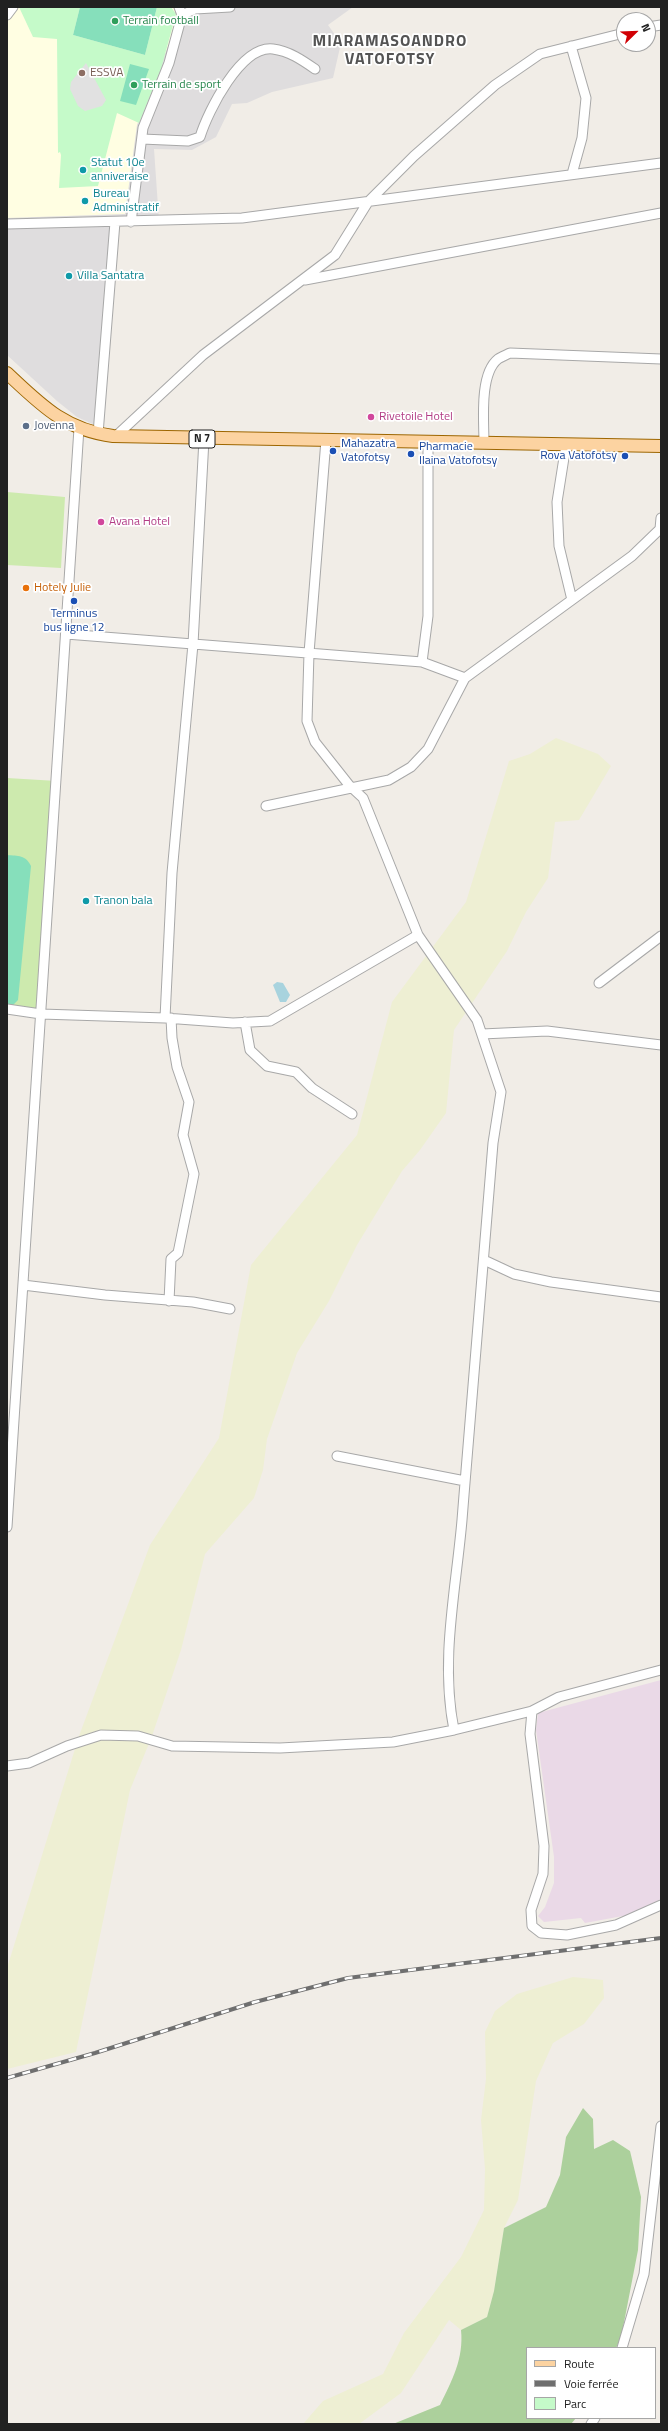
<!DOCTYPE html>
<html>
<head>
<meta charset="utf-8">
<style>
  body { margin:0 }
  #map { position:relative; width:668px; height:2431px; overflow:hidden; background:#f1ede7; font-family:"Titillium Web",sans-serif }
  canvas { display:block }
  .frame { position:absolute; inset:0; border:8px solid #212121; pointer-events:none }
  .legend { position:absolute; left:526px; top:2347px; width:130px; height:72px; box-sizing:border-box; background:#fff; border:1px solid #a6a6a6; margin:0; padding:5px 7px; list-style:none; font-size:12px; color:#212121 }
  .legend li { display:flex; align-items:center; gap:8px; height:20px }
  .legend b { width:20px; border:1px solid #a6a6a6 }
  .north { position:absolute; left:616px; top:12px; width:40px; height:40px; box-sizing:border-box; background:#fff; border:1px solid #a6a6a6; border-radius:50%; rotate:67deg; font-size:11px; font-weight:700; line-height:16px; text-align:center; color:#212121 }
  .north::after { content:''; display:block; margin:auto; width:14px; height:18px; background:#d10004; clip-path:polygon(50% 0,100% 100%,50% 72%,0 100%) }
</style>
</head>
<body>
<div id="map">
<canvas width="668" height="2431"></canvas>
<div class="frame"></div>
<ul class="legend">
<li><b style="height:5px;background:#fcd3a1"></b>Route</li>
<li><b style="height:5px;background:#6f6f6f"></b>Voie ferrée</li>
<li><b style="height:11px;background:#c5fac9"></b>Parc</li>
</ul>
<div class="north">N</div>
</div>
<script>
const ctx = document.querySelector('canvas').getContext('2d');
ctx.lineJoin = 'round';
function fillPath(path, color) { ctx.fillStyle = color; ctx.fill(path, 'evenodd'); }
function trace(path, color, width, dash) { ctx.strokeStyle = color; ctx.lineWidth = width; ctx.lineCap = dash ? 'butt' : 'round'; ctx.setLineDash(dash || []); ctx.stroke(path); }
function label(font, color, halo, rows, align = 'center') {
  ctx.font = font + ' "Titillium Web",sans-serif'; ctx.lineWidth = 3.5; ctx.setLineDash([]); ctx.textBaseline = 'middle'; ctx.strokeStyle = halo; ctx.fillStyle = color; for (const [text, x, y, turn = 0] of rows) {
    ctx.save(); ctx.translate(x, y); ctx.rotate((+turn || 0) * Math.PI / 180); ctx.textAlign = isNaN(turn) ? turn : align; if (halo) ctx.strokeText(text, 0, 0); ctx.fillText(text, 0, 0); ctx.restore();
  }
}
fillPath(new Path2D(`
  M 7,7 L 375,7 L 353,7 L 328,25 L 341,43 L 333,78 L 272,92 L 247,103 L 232,104 L 216,137 L 192,150 L 154,149 L 159,221 L 90,222 L 110,226 L 95,425 L 77,417 L 57,401 L 7,355 Z`), '#dfddde');
fillPath(new Path2D(`
  M 661,1680 L 661,1899 L 628,1915 L 585,1923 L 581,1918 L 544,1922 L 538,1916 L 545,1907 L 554,1883 L 554,1857 L 536,1730 L 538,1713 Z`), '#ead9e7');
fillPath(new Path2D(`
  M 17,7 L 174,7 L 178,21 L 137,125 L 125,214 L 7,218 L 7,18 Z`), '#fffee2');
fillPath(new Path2D(`
  M 556,738 L 598,754 L 611,766 L 579,820 L 555,822 L 548,878 L 526,912 L 507,951 L 454,1030 L 446,1113 L 420,1150 L 402,1171 L 357,1245 L 329,1301 L 297,1353 L 267,1439 L 263,1470 L 254,1498 L 205,1554 L 181,1650 L 152,1736 L 130,1790 L 76,2052 L 7,2069 L 7,1968 L 79,1736 L 150,1545 L 219,1438 L 251,1265 L 357,1135 L 392,1002 L 466,902 L 509,761 L 530,754 Z
  M 573,1977 L 603,1980 L 604,1998 L 584,2024 L 553,2043 L 536,2081 L 518,2200 L 504,2228 L 494,2291 L 487,2317 L 461,2330 L 449,2320 L 401,2393 L 359,2424 L 303,2424 L 323,2401 L 383,2374 L 404,2333 L 461,2257 L 484,2210 L 485,2169 L 481,2120 L 486,2079 L 485,2032 L 495,2011 L 517,1994 Z`), '#eeefd3');
fillPath(new Path2D(`
  M 7,492 L 65,497 L 61,568 L 7,565 Z
  M 7,778 L 57,781 L 41,1014 L 7,1009 Z`), '#cdeaae');
fillPath(new Path2D(`
  M 583,2108 L 593,2119 L 594,2149 L 613,2140 L 630,2151 L 641,2197 L 638,2250 L 621,2338 L 616,2348 L 527,2348 L 527,2418 L 576,2418 L 571,2424 L 393,2424 L 440,2405 C 452,2381 464,2358 461,2330 L 487,2317 L 494,2291 L 504,2228 L 546,2207 L 560,2175 L 566,2137 Z`), '#acd09c');
fillPath(new Path2D(`
  M 19,7 L 80,7 L 73,35 L 145,55 L 157,7 L 171,7 L 176,14 L 161,69 L 139,123 L 117,113 L 98,186 L 59,188 L 61,155 L 60,152 L 58,153 L 57,39 L 33,37 Z`), '#c5fac9');
fillPath(new Path2D(`
  M 80,7 L 157,7 L 145,55 L 73,35 Z
  M 130,64 L 149,69 L 136,105 L 120,101 Z
  M 7,855 C 18,856 26,855 31,866 L 18,1000 L 13,1005 L 7,1007 Z`), '#86dfbb');
fillPath(new Path2D(`
  M 86,63 L 106,100 L 102,106 L 85,111 L 78,106 L 70,89 L 71,82 Z`), '#e1e1e1');
fillPath(new Path2D(`
  M 277,982 L 283,983 L 290,995 L 286,1002 L 280,1002 L 273,985 Z`), '#a8d3de');
const minor = new Path2D(`
  M 7,15 L 13,7
  M 182,15 L 195,9 L 230,7
  M 648,27 L 661,25
  M 571,46 L 586,98 L 582,138 L 572,174
  M 142,139 L 188,141 L 200,137 C 208,111 241,45 273,49 C 289,51 302,60 315,69
  M 131,222 L 143,128 L 169,63 L 182,15 L 179,7
  M 7,224 L 242,218 L 661,163
  M 305,280 L 661,213
  M 98,434 L 115,222
  M 116,436 L 203,355 L 335,255 L 368,202 L 414,156 L 495,85 L 540,54 L 624,33
  M 326,440 L 309,653 L 307,721 L 315,742 L 349,785 L 363,798 L 418,935 L 477,1020 L 501,1092 L 493,1143 C 483,1268 472,1394 462,1520 C 456,1590 440,1660 454,1730
  M 484,443 C 484,422 479,374 498,359 C 501,357 506,355 510,353 L 661,359
  M 566,445 L 557,502 L 559,546 L 572,600
  M 66,634 L 422,662 L 465,678
  M 422,662 L 428,616 L 428,443
  M 266,806 L 389,780 L 411,767 L 428,749 L 465,678 L 632,556 L 660,529 L 661,518
  M 599,983 L 661,936
  M 7,1009 L 41,1014 L 165,1018 L 233,1023 L 270,1021 L 418,935
  M 165,1018 L 172,873 L 193,644 L 204,439
  M 245,1022 L 250,1050 L 267,1066 L 296,1072 L 312,1088 L 352,1114
  M 482,1034 L 547,1031 L 661,1045
  M 484,1260 L 514,1274 L 551,1282 L 661,1297
  M 23,1285 L 105,1295 L 193,1302 L 230,1309
  M 169,1301 L 171,1259 L 178,1253 L 194,1174 L 183,1135 L 189,1102 L 177,1067 L 172,1038 L 171,1018
  M 337,1456 L 465,1481
  M 7,1527 L 79,428
  M 532,1711 L 530,1734 L 544,1846 L 543,1874 L 531,1910 L 532,1926 L 541,1933 L 567,1935 L 616,1925 L 661,1905
  M 7,1766 L 29,1763 L 67,1746 L 101,1735 L 138,1736 L 172,1746 L 280,1748 L 393,1742 L 454,1730 L 532,1711 L 559,1697 L 661,1670
  M 622,2348 L 644,2274 L 661,2126
  M 591,2424 L 595,2418`);
const major = new Path2D(`
  M 7,373 C 41,405 65,430 113,436 L 661,446`);
trace(minor, '#a8a8a8', 11);
trace(major, '#9d6600', 14);
trace(minor, '#fff', 9);
trace(major, '#fcd3a1', 12);
const rail = new Path2D(`
  M 7,2078 L 95,2053 L 255,2002 L 348,1978 L 661,1938`);
trace(rail, '#6f6f6f', 4);
trace(rail, '#fff', 2.5, [8]);
for (const [x, y, r, color] of [
  [115,21,4,"#2e9e5b"],
  [82,73,4,"#8d6e63"],
  [134,85,4,"#2e9e5b"],
  [83,170,4,"#0f9aa8"],
  [85,201,4,"#0f9aa8"],
  [69,276,4,"#0f9aa8"],
  [371,417,4,"#d1479c"],
  [26,426,4,"#5c6f8a"],
  [333,451,4,"#1a4fb4"],
  [411,454,4,"#1a4fb4"],
  [625,456,4,"#1a4fb4"],
  [101,522,4,"#d1479c"],
  [26,588,4,"#e8710a"],
  [74,601,4,"#1a4fb4"],
  [86,901,4,"#0f9aa8"]
]) { const dot = new Path2D(); dot.arc(x, y, r, 0, 2 * Math.PI); ctx.fillStyle = color; ctx.fill(dot); trace(dot, '#fff', 1.5); }
for (const [x, y, w] of [
  [202,439,26]
]) { const box = new Path2D(); box.roundRect(x - w / 2, y - 9, w, 18, 3); ctx.fillStyle = '#fff'; ctx.fill(box); trace(box, '#212121', 1); }
label('bold 11px', '#212121', null, [
  ["N 7",202,439]
]);
label('12px', '#27864d', '#fff', [
  ["Terrain football",123,21],
  ["Terrain de sport",142,85]
], 'left');
label('12px', '#785e54', '#fff', [
  ["ESSVA",90,73]
], 'left');
label('12px', '#0d838f', '#fff', [
  ["Statut 10e",91,163],
  ["anniveraise",91,177],
  ["Bureau",93,194],
  ["Administratif",93,208],
  ["Villa Santatra",77,276],
  ["Tranon bala",94,901]
], 'left');
label('12px', '#b23c85', '#fff', [
  ["Rivetoile Hotel",379,417],
  ["Avana Hotel",109,522]
], 'left');
label('12px', '#4e5e75', '#fff', [
  ["Jovenna",34,426]
], 'left');
label('12px', '#164399', '#fff', [
  ["Mahazatra",341,444],
  ["Vatofotsy",341,458],
  ["Pharmacie",419,447],
  ["Ilaina Vatofotsy",419,461],
  ["Rova Vatofotsy",617,456,"right"],
  ["Terminus",74,614,"center"],
  ["bus ligne 12",74,628,"center"]
], 'left');
label('12px', '#c56008', '#fff', [
  ["Hotely Julie",34,588]
], 'left');
ctx.letterSpacing = '1px';
label('bold 16px', '#545454', '#fff', [
  ["MIARAMASOANDRO",390,42],
  ["VATOFOTSY",390,60]
]);
ctx.letterSpacing = '0px';
</script>
</body>
</html>
